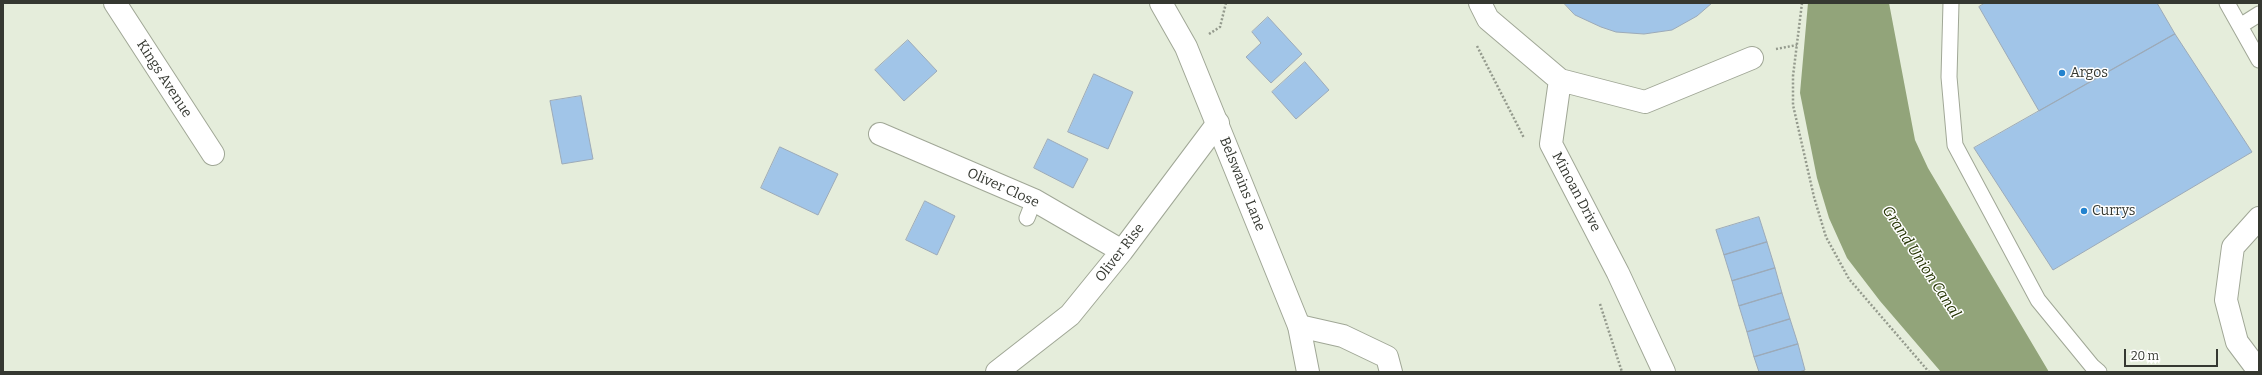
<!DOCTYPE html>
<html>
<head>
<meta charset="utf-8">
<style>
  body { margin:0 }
  #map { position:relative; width:2262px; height:375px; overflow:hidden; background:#e5eddb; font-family:Bitter,serif }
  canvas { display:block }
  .frame { position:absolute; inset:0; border:4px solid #353831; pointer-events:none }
  .scale { position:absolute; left:2124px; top:349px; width:94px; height:18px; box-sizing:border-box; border:2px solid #353831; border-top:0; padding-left:5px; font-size:12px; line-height:14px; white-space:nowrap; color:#353831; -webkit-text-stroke:3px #fff; paint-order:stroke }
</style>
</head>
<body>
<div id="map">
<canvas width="2262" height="375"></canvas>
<div class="frame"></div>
<div class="scale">20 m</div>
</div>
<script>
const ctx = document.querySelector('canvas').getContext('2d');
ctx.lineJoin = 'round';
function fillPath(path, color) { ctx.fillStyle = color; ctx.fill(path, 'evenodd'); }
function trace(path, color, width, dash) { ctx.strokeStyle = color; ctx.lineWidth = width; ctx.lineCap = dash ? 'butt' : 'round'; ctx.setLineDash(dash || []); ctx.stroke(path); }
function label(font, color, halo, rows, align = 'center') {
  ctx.font = font + ' Bitter,serif'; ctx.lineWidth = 3; ctx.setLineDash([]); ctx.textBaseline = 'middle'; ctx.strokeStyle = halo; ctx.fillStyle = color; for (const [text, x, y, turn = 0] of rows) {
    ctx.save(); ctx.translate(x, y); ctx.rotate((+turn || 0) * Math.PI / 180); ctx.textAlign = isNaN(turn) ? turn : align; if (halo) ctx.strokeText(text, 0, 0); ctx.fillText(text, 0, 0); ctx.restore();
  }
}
fillPath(new Path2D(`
  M 1808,3 L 1889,3 L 1915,140 L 1928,168 L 2049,372 L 1941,372 L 1880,301 L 1847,258 L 1829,218 L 1817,178 L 1800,93 Z`), '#92a47a');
const building = new Path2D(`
  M 1564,3 L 1712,3 L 1697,16 L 1672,30 L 1644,34 L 1616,32 L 1601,27 L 1575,15 Z
  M 1985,3 L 2157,3 L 2175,34 L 2039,111 L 1979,7 Z
  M 1268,17 L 1302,54 L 1271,83 L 1246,57 L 1261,43 L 1252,32 Z
  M 2175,34 L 2252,152 L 2053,270 L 1974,148 Z
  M 908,40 L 937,71 L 904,101 L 875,70 Z
  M 1305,62 L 1329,90 L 1296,119 L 1272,92 Z
  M 1094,74 L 1133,92 L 1108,149 L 1068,132 Z
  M 581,96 L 593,159 L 562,164 L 550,101 Z
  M 1048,139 L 1088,159 L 1073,188 L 1034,168 Z
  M 780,147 L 838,174 L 818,215 L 761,188 Z
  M 925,201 L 955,216 L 937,255 L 906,240 Z
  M 1759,217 L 1767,242 L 1724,255 L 1716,230 Z
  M 1767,242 L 1775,268 L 1732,281 L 1724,255 Z
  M 1775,268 L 1782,293 L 1739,306 L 1732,281 Z
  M 1782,293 L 1790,319 L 1747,332 L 1739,306 Z
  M 1790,319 L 1798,344 L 1754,357 L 1747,332 Z
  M 1798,344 L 1805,370 L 1799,372 L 1759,372 L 1754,357 Z`);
fillPath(building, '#a1c5e8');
trace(building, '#9caab8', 1);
const lane = new Path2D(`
  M 1951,3 L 1949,77 L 1955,145 L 2038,300 L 2092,366 L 2099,372
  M 2227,3 L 2259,60
  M 2240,26 L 2259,14
  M 1027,218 L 1034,200`);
const street = new Path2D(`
  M 115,3 L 213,154
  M 1480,3 L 1488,19 L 1560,80 L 1645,102 L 1752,58
  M 1560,80 L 1551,144 L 1618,273 L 1664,372
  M 880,134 L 1034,200 L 1122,251
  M 1299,326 L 1343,336 L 1387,357 L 1391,372
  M 2255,366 L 2237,342 L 2226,300 L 2233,247 L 2259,218
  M 997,372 L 1070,315 L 1122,251 L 1218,123`);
const secondary = new Path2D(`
  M 1161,3 L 1186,47 L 1299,326 L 1308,372`);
trace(lane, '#a0a796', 17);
trace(street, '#a0a796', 24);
trace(secondary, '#a0a796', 24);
trace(new Path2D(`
  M 1802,3 L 1793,76 L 1793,105 L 1814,197 L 1826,237 L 1849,279 L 1929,372
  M 1209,34 L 1220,27 L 1226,3
  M 1477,46 L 1524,138
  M 1776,49 L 1797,45
  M 1600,304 L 1622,372`), '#949a8d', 2.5, [2, 2]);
trace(lane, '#fff', 15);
trace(street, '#fff', 22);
trace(secondary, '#fff', 22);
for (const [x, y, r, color] of [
  [2062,73,4,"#2383cf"],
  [2084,211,4,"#2383cf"]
]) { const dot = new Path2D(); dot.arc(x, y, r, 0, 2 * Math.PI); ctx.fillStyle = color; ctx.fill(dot); trace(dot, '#fff', 1.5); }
label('14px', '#353831', '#fff', [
  ["Argos",2070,73],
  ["Currys",2092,211]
], 'left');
label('14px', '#353831', '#fff', [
  ["Kings Avenue",164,79,57],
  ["Belswains Lane",1242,184,68],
  ["Oliver Close",1003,188,24],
  ["Minoan Drive",1576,192,62],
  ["Oliver Rise",1120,253,-52]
]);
label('italic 15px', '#243402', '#fff', [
  ["Grand Union Canal",1921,262,57]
]);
</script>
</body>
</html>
